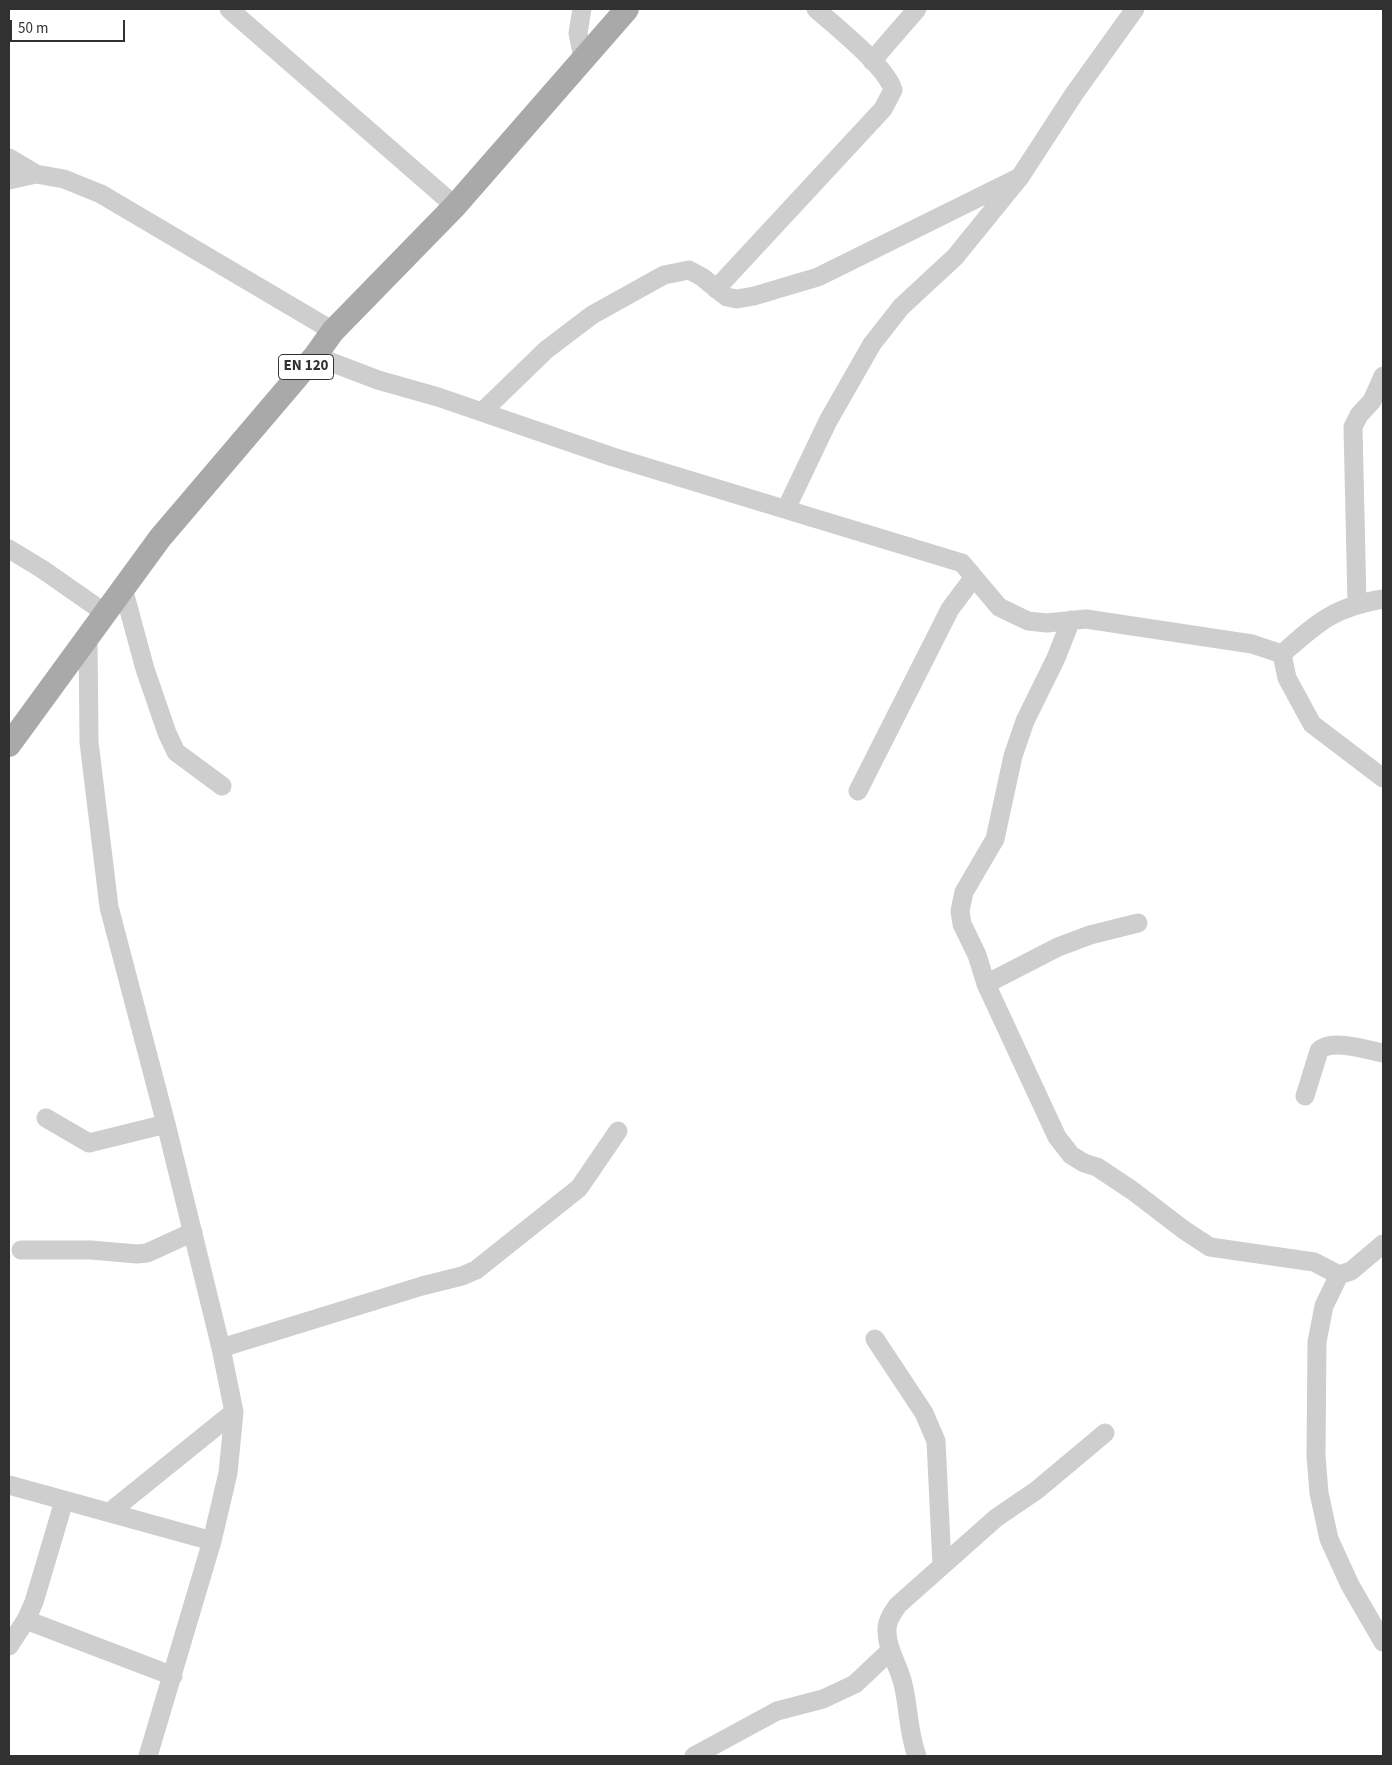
<!DOCTYPE html>
<html>
<head>
<meta charset="utf-8">
<style>
  body { margin:0 }
  #map { position:relative; width:1392px; height:1765px; overflow:hidden; background:#fff; font-family:"Source Sans 3",sans-serif }
  canvas { display:block }
  .frame { position:absolute; inset:0; border:10px solid #313131; pointer-events:none }
  .scale { position:absolute; left:10px; top:20px; width:115px; height:22px; box-sizing:border-box; border:2px solid #313131; border-top:0; padding-left:6px; font-size:15px; line-height:18px; white-space:nowrap; color:#313131; -webkit-text-stroke:4px #fff; paint-order:stroke }
</style>
</head>
<body>
<div id="map">
<canvas width="1392" height="1765"></canvas>
<div class="frame"></div>
<div class="scale">50 m</div>
</div>
<script>
const ctx = document.querySelector('canvas').getContext('2d');
ctx.lineJoin = 'round';
function trace(path, color, width, dash) { ctx.strokeStyle = color; ctx.lineWidth = width; ctx.lineCap = dash ? 'butt' : 'round'; ctx.setLineDash(dash || []); ctx.stroke(path); }
function label(font, color, halo, rows, align = 'center') {
  ctx.font = font + ' "Source Sans 3",sans-serif'; ctx.lineWidth = 5; ctx.setLineDash([]); ctx.textBaseline = 'middle'; ctx.strokeStyle = halo; ctx.fillStyle = color; for (const [text, x, y, turn = 0] of rows) {
    ctx.save(); ctx.translate(x, y); ctx.rotate((+turn || 0) * Math.PI / 180); ctx.textAlign = isNaN(turn) ? turn : align; if (halo) ctx.strokeText(text, 0, 0); ctx.fillText(text, 0, 0); ctx.restore();
  }
}
trace(new Path2D(`
  M 229,9 L 455,206
  M 582,9 L 578,33 L 583,58
  M 872,61 L 917,9
  M 9,158 L 36,174
  M 9,180 L 36,174 L 64,179 L 101,194 L 333,331
  M 716,289 L 883,109 L 893,90 C 886,66 836,27 816,9
  M 315,356 L 378,380 L 438,397 L 613,457 L 962,563 L 999,607 L 1028,621 L 1047,623 L 1086,619 L 1252,644 L 1282,654 L 1287,678 L 1312,724 L 1383,778
  M 482,412 L 546,350 L 592,315 L 664,275 L 689,270 L 702,277 L 727,297 L 737,299 L 754,296 L 818,277 L 1020,177
  M 786,509 L 828,421 L 872,344 L 901,307 L 955,257 L 1020,177 L 1074,94 L 1135,9
  M 9,549 L 42,569 L 105,613
  M 123,588 L 145,669 L 167,733 L 176,752 L 222,786
  M 1357,603 L 1353,427 L 1359,415 L 1372,401 L 1383,376
  M 1071,620 L 1056,658 L 1025,721 L 1013,756 L 995,839 L 964,892 L 960,911 L 962,924 L 977,955 L 986,984 L 1057,1137 L 1071,1155 L 1084,1163 L 1097,1167 L 1133,1191 L 1184,1230 L 1210,1247 L 1314,1262 L 1339,1275 L 1351,1271 L 1383,1244
  M 88,634 L 89,742 L 109,907 L 166,1124 L 221,1348 L 234,1412 L 228,1473 L 212,1541 L 148,1756
  M 1282,654 C 1318,622 1334,607 1383,599
  M 858,791 L 950,609 L 974,577
  M 986,984 L 1058,947 L 1090,935 L 1138,923
  M 1305,1096 L 1319,1051 C 1330,1038 1367,1050 1383,1053
  M 46,1118 L 89,1143 L 166,1124
  M 21,1250 L 91,1250 L 137,1254 L 147,1253 L 193,1232
  M 1339,1275 L 1324,1306 L 1317,1342 L 1316,1456 L 1319,1493 L 1329,1539 L 1350,1585 L 1383,1642
  M 875,1339 L 924,1413 L 936,1441 L 942,1565
  M 221,1348 L 422,1286 L 462,1276 L 476,1270 L 579,1188 L 618,1131
  M 9,1485 L 212,1541
  M 110,1512 L 234,1412
  M 26,1620 L 173,1676
  M 9,1646 L 26,1620 L 34,1602 L 64,1501
  M 694,1756 L 777,1711 L 823,1699 L 855,1684 L 891,1650
  M 917,1756 C 908,1733 909,1708 903,1684 C 899,1666 886,1648 887,1629 C 887,1620 893,1612 898,1605 L 996,1518 L 1037,1490 L 1105,1433`), '#cecece', 19);
trace(new Path2D(`
  M 9,745 L 160,538 L 315,356 L 333,331 L 455,206 L 627,9`), '#a9a9a9', 24);
for (const [x, y, w] of [
  [306,367,55]
]) { const box = new Path2D(); box.roundRect(x - w / 2, y - 12.5, w, 25, 4); ctx.fillStyle = '#fff'; ctx.fill(box); trace(box, '#313131', 1); }
label('bold 15px', '#313131', null, [
  ["EN 120",306,367]
]);
</script>
</body>
</html>
